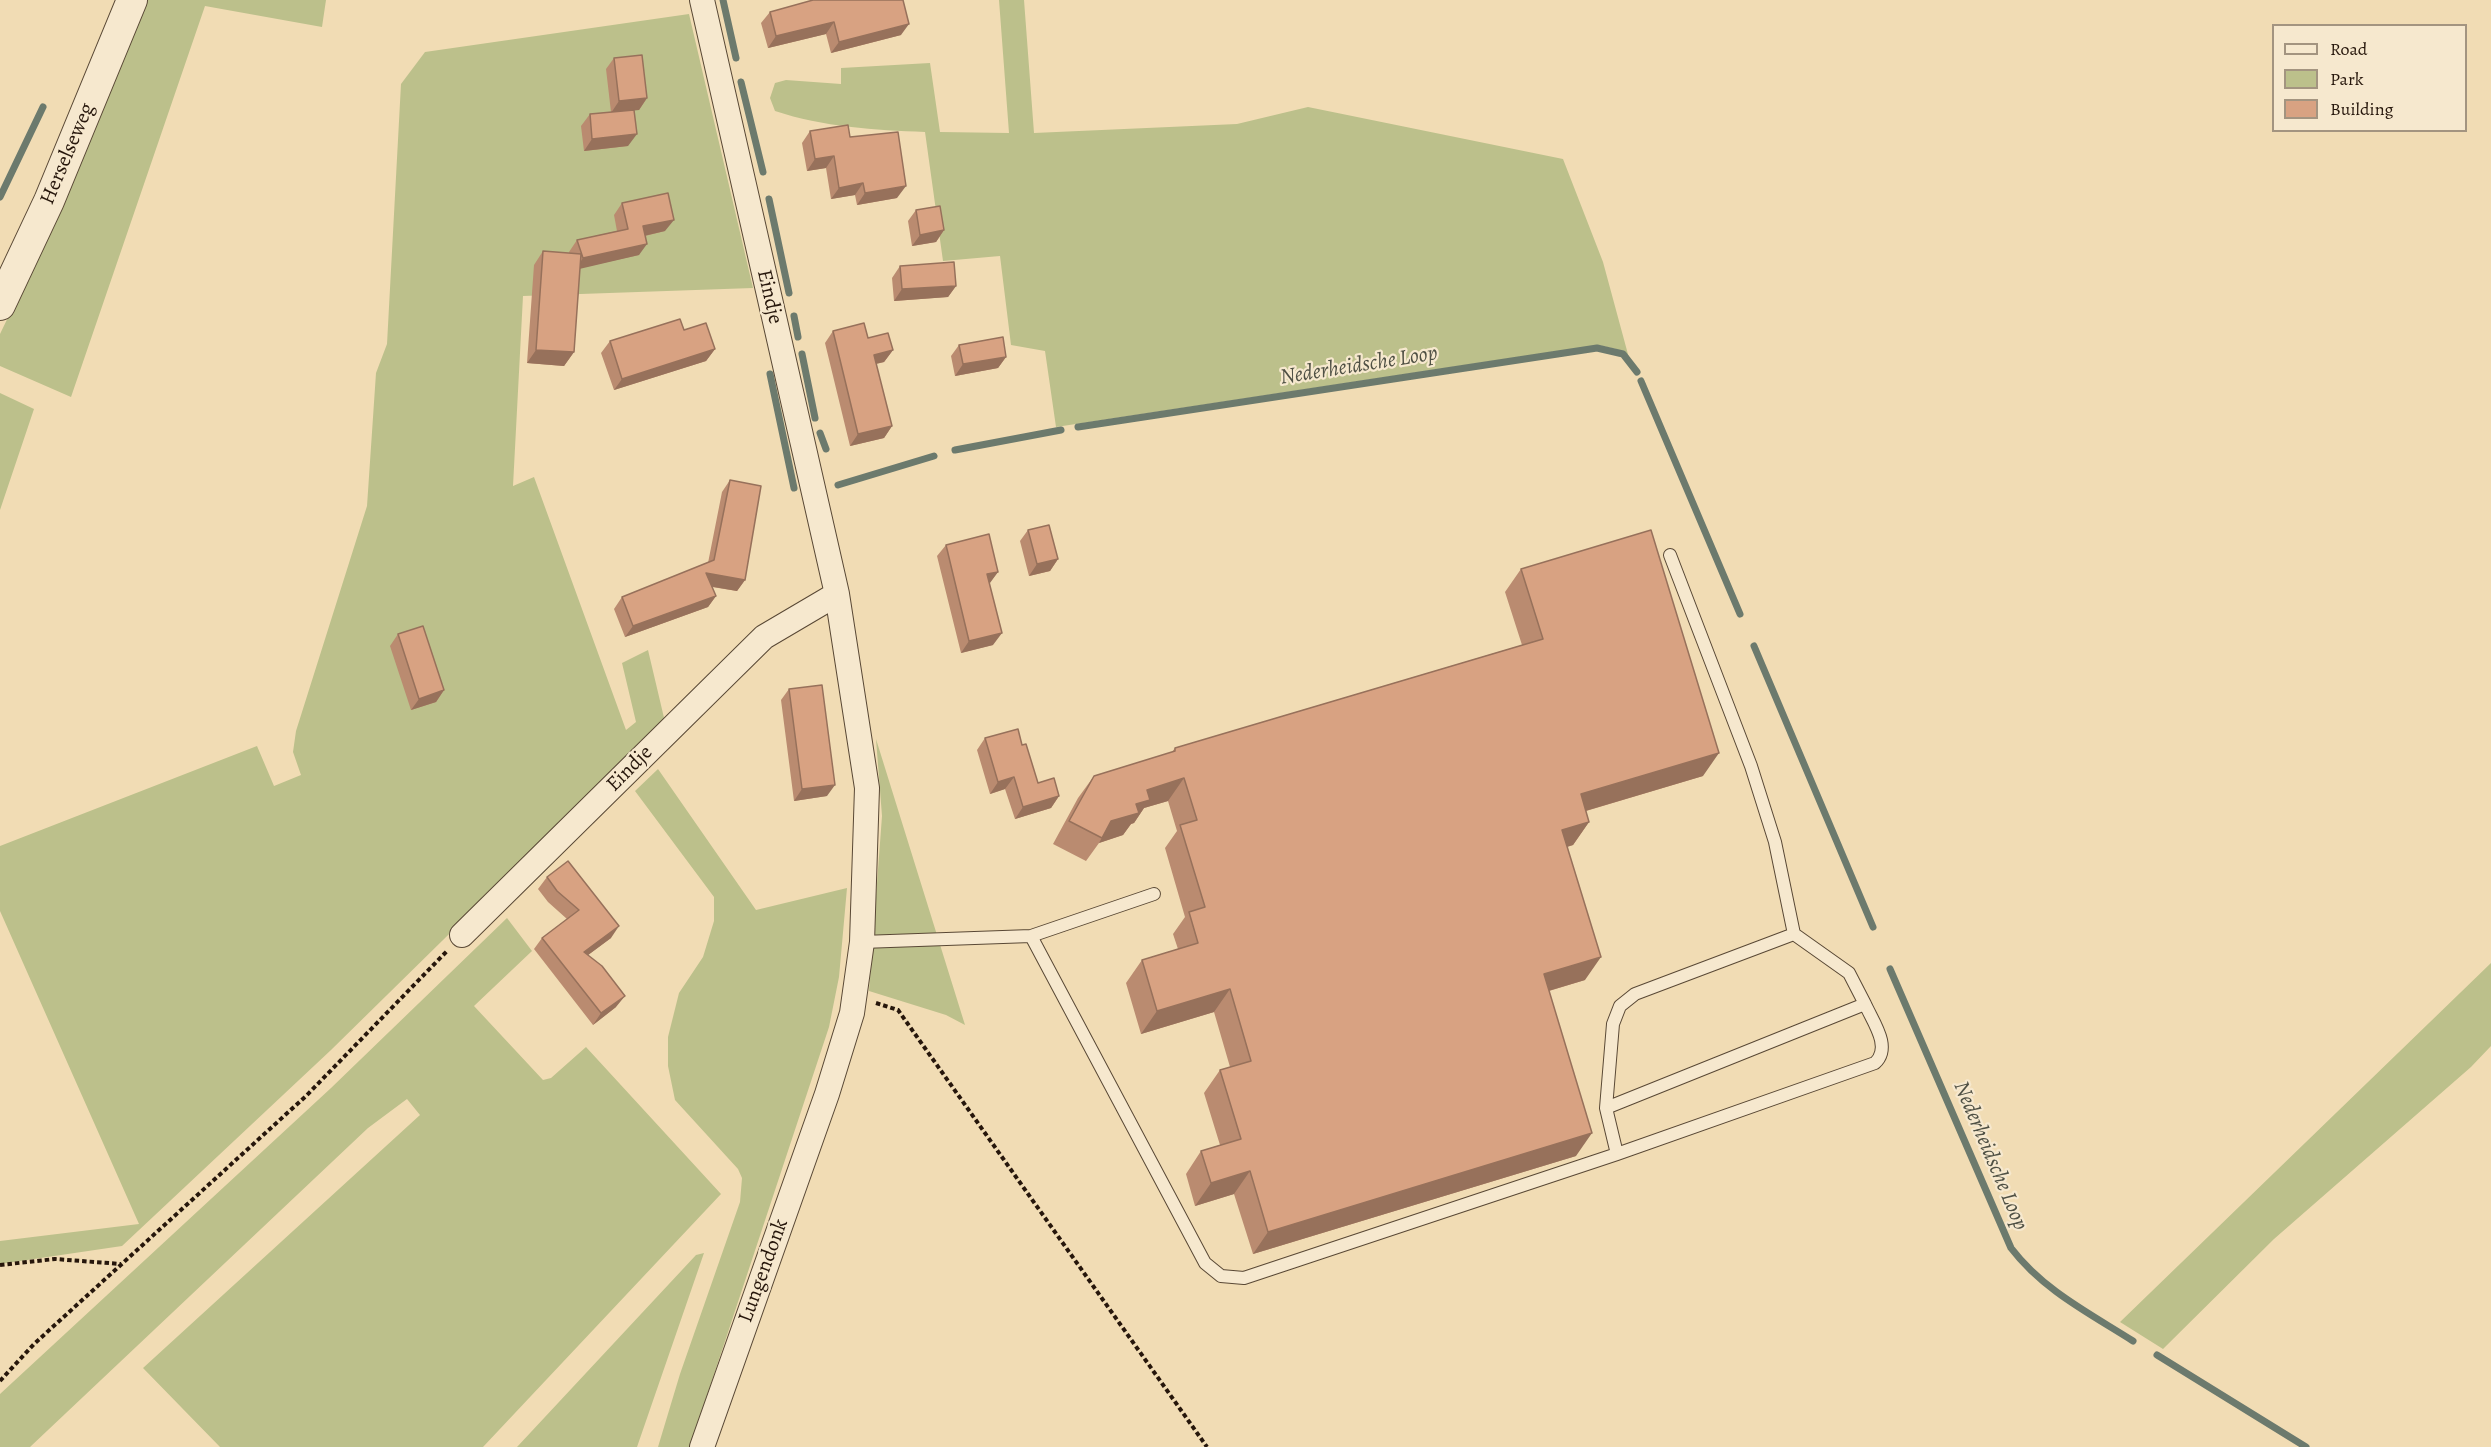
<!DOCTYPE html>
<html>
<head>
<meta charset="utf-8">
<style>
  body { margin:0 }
  #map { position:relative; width:2491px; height:1447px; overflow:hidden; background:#f1dcb4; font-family:Alegreya,serif }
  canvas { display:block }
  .legend { position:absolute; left:2272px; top:24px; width:195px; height:108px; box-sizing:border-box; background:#f6e8ce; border:2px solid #a39480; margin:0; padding:8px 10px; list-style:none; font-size:18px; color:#26160b }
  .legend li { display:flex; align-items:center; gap:12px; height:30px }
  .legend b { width:30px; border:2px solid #a39480 }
</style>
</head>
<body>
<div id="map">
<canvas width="2491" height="1447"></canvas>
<ul class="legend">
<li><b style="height:8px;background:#f6e8ce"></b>Road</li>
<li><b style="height:16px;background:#bcc08b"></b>Park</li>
<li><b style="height:16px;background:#d8a282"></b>Building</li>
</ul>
</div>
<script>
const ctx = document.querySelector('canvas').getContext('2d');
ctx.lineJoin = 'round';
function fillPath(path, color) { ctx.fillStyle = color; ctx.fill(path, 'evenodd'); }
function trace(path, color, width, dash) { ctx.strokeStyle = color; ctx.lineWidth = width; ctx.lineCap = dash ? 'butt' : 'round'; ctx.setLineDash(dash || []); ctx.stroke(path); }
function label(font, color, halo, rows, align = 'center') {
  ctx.font = font + ' Alegreya,serif'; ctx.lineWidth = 4.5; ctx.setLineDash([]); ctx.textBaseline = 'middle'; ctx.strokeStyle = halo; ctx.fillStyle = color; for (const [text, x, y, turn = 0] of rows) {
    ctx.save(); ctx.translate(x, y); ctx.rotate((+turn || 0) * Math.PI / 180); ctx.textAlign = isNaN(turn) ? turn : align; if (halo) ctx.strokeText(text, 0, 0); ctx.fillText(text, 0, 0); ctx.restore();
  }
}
fillPath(new Path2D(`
  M 144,0 L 326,0 L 322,27 L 205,6 L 71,397 L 0,366 L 0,334 L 40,251 Z
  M 999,0 L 1024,0 L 1034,133 L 1237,124 L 1308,107 L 1563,159 L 1603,262 L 1629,358 L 1616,349 L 1598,345 L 1056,427 L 1045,351 L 1011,345 L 1000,256 L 943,261 L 925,132 C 875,130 823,127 775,111 L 770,98 L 775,83 L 786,80 L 841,84 L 841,68 L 930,63 L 940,132 L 1009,133 Z
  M 689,14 L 753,288 L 523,296 L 513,486 L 534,477 L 626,730 L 636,722 L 622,663 L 648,650 L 665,722 L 331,1050 L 122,1246 L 0,1264 L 0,1241 L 139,1224 L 0,911 L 0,846 L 257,746 L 274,786 L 301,775 L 293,752 L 296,731 L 367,506 L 376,373 L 387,344 L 401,84 L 425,52 Z
  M 0,393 L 34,409 L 0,510 Z
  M 876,739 L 965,1025 L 946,1015 L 869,991 L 882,816 Z
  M 658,769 L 756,910 L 847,888 L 839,977 L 829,1027 L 690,1447 L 658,1447 L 680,1374 L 740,1202 L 742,1178 L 738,1169 L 675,1100 L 668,1066 L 668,1037 L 679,993 L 703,957 L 714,921 L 714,897 L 635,791 Z
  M 507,918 L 532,951 L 474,1006 L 543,1080 L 551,1078 L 586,1047 L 721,1194 L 483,1447 L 220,1447 L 143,1368 L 420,1115 L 407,1099 L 368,1128 L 30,1447 L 0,1447 L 0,1394 L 331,1088 Z
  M 2491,963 L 2491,1046 L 2471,1067 L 2274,1239 L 2163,1349 L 2120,1322 Z
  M 704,1253 L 637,1447 L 517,1447 L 696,1255 Z`), '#bcc08b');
trace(new Path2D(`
  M 723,0 L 736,58
  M 741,82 L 763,172
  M 0,197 L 43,107
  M 769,199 L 789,293
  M 794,316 L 798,337
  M 802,354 L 815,418
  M 770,374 L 794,488
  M 1641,381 L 1740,614
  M 1078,427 L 1597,348 L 1623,354 L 1637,372
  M 820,433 L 826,449
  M 955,450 L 1061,430
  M 838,485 L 934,456
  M 1754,646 L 1873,927
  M 1890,969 L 2011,1248 C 2043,1290 2089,1313 2133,1341
  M 2157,1355 L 2306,1447`), '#6c7a6d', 7);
const service = new Path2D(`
  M 1794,934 L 1849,973 L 1865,1004
  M 1031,936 L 1205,1263 L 1221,1276 L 1244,1278 L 1617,1154 L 1875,1063 C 1892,1047 1873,1022 1865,1004 L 1606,1108
  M 862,942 L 1031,936 L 1154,894
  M 1617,1154 L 1606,1108 L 1613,1024 L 1620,1006 L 1635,994 L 1794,934 L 1775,842 L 1751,766 L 1670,555`);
const minor = new Path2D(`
  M 462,935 L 764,637 L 837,594
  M 702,1447 L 827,1094 L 852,1013 L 862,942 L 867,788 L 837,594 L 702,0`);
const tertiary = new Path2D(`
  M 0,305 L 49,201 L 132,0`);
trace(service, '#594835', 14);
trace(minor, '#594835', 26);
trace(tertiary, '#594835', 32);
trace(new Path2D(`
  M 876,1003 L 898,1010 L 1207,1447
  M 0,1265 L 55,1259 L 121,1264
  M 0,1381 L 34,1344 L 306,1096 L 447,951`), '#26160b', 4, [4.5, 3]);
trace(service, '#f6e8ce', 12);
trace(minor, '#f6e8ce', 24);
trace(tertiary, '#f6e8ce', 30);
fillPath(new Path2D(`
  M 813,0 L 901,35 L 831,53 L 826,34 L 768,48 L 761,23 L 770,12 Z
  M 614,58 L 647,98 L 639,110 L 634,110 L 628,146 L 584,151 L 581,126 L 590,114 L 611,112 L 606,69 Z
  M 810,131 L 850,137 L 897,198 L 857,205 L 855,195 L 831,199 L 826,168 L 807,171 L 802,143 Z
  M 622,203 L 665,231 L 645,236 L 639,255 L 580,268 L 574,352 L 564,366 L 527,363 L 534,265 L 543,251 L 569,253 L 569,252 L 577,240 L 617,231 L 614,215 Z
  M 916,210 L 944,230 L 936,242 L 912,246 L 908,221 Z
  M 900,266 L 956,286 L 948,297 L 894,301 L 892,278 Z
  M 684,330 L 715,349 L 706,361 L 614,390 L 601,353 L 610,341 Z
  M 833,331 L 868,338 L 893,350 L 884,362 L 876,364 L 892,426 L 884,438 L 850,446 L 825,343 Z
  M 959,345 L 1006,357 L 998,368 L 955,376 L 951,356 Z
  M 730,480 L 745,580 L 737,591 L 712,587 L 716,596 L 708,607 L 625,637 L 614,609 L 622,597 L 708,563 L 722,492 Z
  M 1028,530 L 1058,559 L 1050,571 L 1029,576 L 1020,541 Z
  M 946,545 L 998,572 L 989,583 L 993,645 L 961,653 L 937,556 Z
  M 1521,569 L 1703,776 L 1586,811 L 1589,822 L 1573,845 L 1567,847 L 1585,980 L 1549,991 L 1576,1156 L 1253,1254 L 1234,1194 L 1195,1206 L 1186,1174 L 1201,1151 L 1220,1145 L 1204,1093 L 1220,1070 L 1230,1067 L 1214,1012 L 1141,1034 L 1126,983 L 1142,960 L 1178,949 L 1173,934 L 1185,917 L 1165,848 L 1177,831 L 1168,801 L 1144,808 L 1134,823 L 1131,824 L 1123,835 L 1099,843 L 1086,861 L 1053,844 L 1078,798 L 1094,776 L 1172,752 L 1175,748 L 1522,645 L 1505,592 Z
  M 398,634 L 444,690 L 436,702 L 411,710 L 390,646 Z
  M 789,689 L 827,796 L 794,801 L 781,700 Z
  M 985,738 L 1022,745 L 1038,783 L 1059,796 L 1051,808 L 1015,819 L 1005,789 L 990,794 L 977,750 Z
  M 547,877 L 611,938 L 588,955 L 616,1007 L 593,1025 L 534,949 L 542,938 L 567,919 L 548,902 L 538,889 Z`), '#ba8b70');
fillPath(new Path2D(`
  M 834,22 L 826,34 L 768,48 L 776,36 Z
  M 909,24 L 901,35 L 831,53 L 839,42 Z
  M 647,98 L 639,110 L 611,113 L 619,101 Z
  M 637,134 L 628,146 L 584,151 L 592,139 Z
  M 834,156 L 826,168 L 807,171 L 815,159 Z
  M 863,183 L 855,195 L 831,199 L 839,188 Z
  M 906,186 L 897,198 L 857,205 L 865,193 Z
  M 674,220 L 665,231 L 635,238 L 643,226 Z
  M 944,230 L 936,242 L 912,246 L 920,235 Z
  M 647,244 L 639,255 L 575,270 L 583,258 Z
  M 956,286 L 948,297 L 894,301 L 902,289 Z
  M 715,349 L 706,361 L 614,390 L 622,379 Z
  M 536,350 L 574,352 L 564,366 L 527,363 Z
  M 893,350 L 884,362 L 866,366 L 874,355 Z
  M 1006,357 L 998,368 L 955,376 L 963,364 Z
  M 892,426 L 884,438 L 850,446 L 858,434 Z
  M 1058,559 L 1050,571 L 1029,576 L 1037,564 Z
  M 998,572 L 990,583 L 979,586 L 987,574 Z
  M 706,573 L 745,580 L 737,591 L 697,584 Z
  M 716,596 L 708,607 L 625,637 L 633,626 Z
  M 1002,633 L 993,645 L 961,653 L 969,641 Z
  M 444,690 L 436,702 L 411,710 L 419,699 Z
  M 1719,753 L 1703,776 L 1565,817 L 1581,794 Z
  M 1014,777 L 1005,789 L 990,794 L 998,782 Z
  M 1184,778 L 1168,801 L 1144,808 L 1134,823 L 1131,824 L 1123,835 L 1099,843 L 1111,821 L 1147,790 Z
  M 835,785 L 827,796 L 794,801 L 802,789 Z
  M 1059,796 L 1051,808 L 1015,819 L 1023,807 Z
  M 1589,822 L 1573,845 L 1546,853 L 1562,830 Z
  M 619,926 L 611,938 L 576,964 L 584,952 Z
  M 1601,957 L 1585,980 L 1528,997 L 1544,974 Z
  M 1230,989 L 1214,1012 L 1141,1034 L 1157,1011 Z
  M 625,996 L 616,1007 L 593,1025 L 601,1013 Z
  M 1592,1133 L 1576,1156 L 1253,1254 L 1268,1232 Z
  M 1250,1171 L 1234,1194 L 1195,1206 L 1211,1183 Z`), '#97715b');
const building = new Path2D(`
  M 813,0 L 903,0 L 909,24 L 839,42 L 834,22 L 776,36 L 770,12 Z
  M 642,55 L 647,98 L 619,101 L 614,58 Z
  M 634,110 L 637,134 L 592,139 L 590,114 Z
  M 848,125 L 850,137 L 898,132 L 906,186 L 865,193 L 863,183 L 839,188 L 834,156 L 815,159 L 810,131 Z
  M 668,193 L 674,220 L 643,226 L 647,244 L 583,258 L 577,240 L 628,229 L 622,203 Z
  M 940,206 L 944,230 L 920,235 L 916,210 Z
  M 543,251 L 581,254 L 574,352 L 536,350 Z
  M 954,262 L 956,286 L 902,289 L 900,266 Z
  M 680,319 L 684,330 L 706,323 L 715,349 L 622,379 L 610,341 Z
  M 864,323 L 868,338 L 888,333 L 893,350 L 874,355 L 892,426 L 858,434 L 833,331 Z
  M 1003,337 L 1006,357 L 963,364 L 959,345 Z
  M 730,480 L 761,486 L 745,580 L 706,573 L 716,596 L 633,626 L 622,597 L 714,560 Z
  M 1049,525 L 1058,559 L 1037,564 L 1028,530 Z
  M 1651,530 L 1719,753 L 1581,794 L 1589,822 L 1562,830 L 1601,957 L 1544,974 L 1592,1133 L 1268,1232 L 1250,1171 L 1211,1183 L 1201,1151 L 1241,1139 L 1220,1070 L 1251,1061 L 1230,989 L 1157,1011 L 1142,960 L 1198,943 L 1189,912 L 1205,907 L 1180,825 L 1197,820 L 1184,778 L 1147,790 L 1150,800 L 1136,804 L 1139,813 L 1111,821 L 1102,838 L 1069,821 L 1094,776 L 1175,751 L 1175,748 L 1543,639 L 1521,569 Z
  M 989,534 L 998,572 L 987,574 L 1002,633 L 969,641 L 946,545 Z
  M 423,626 L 444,690 L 419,699 L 398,634 Z
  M 822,685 L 835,785 L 802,789 L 789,689 Z
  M 1018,729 L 1022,745 L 1026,744 L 1038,783 L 1054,778 L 1059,796 L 1023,807 L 1014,777 L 998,782 L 985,738 Z
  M 568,861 L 619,926 L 584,952 L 602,966 L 625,996 L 601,1013 L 542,938 L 579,910 L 557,891 L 547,877 Z`);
fillPath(building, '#d8a282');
trace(building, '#97715b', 1.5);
label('21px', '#26160b', '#f6e8ce', [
  ["Herselseweg",68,154,-67],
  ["Eindje",769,297,77],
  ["Eindje",630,769,-45],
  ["Lungendonk",764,1271,-70]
]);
label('italic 22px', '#4f5044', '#f6e8ce', [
  ["Nederheidsche Loop",1359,366,-9],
  ["Nederheidsche Loop",1990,1156,67]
]);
</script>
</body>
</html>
